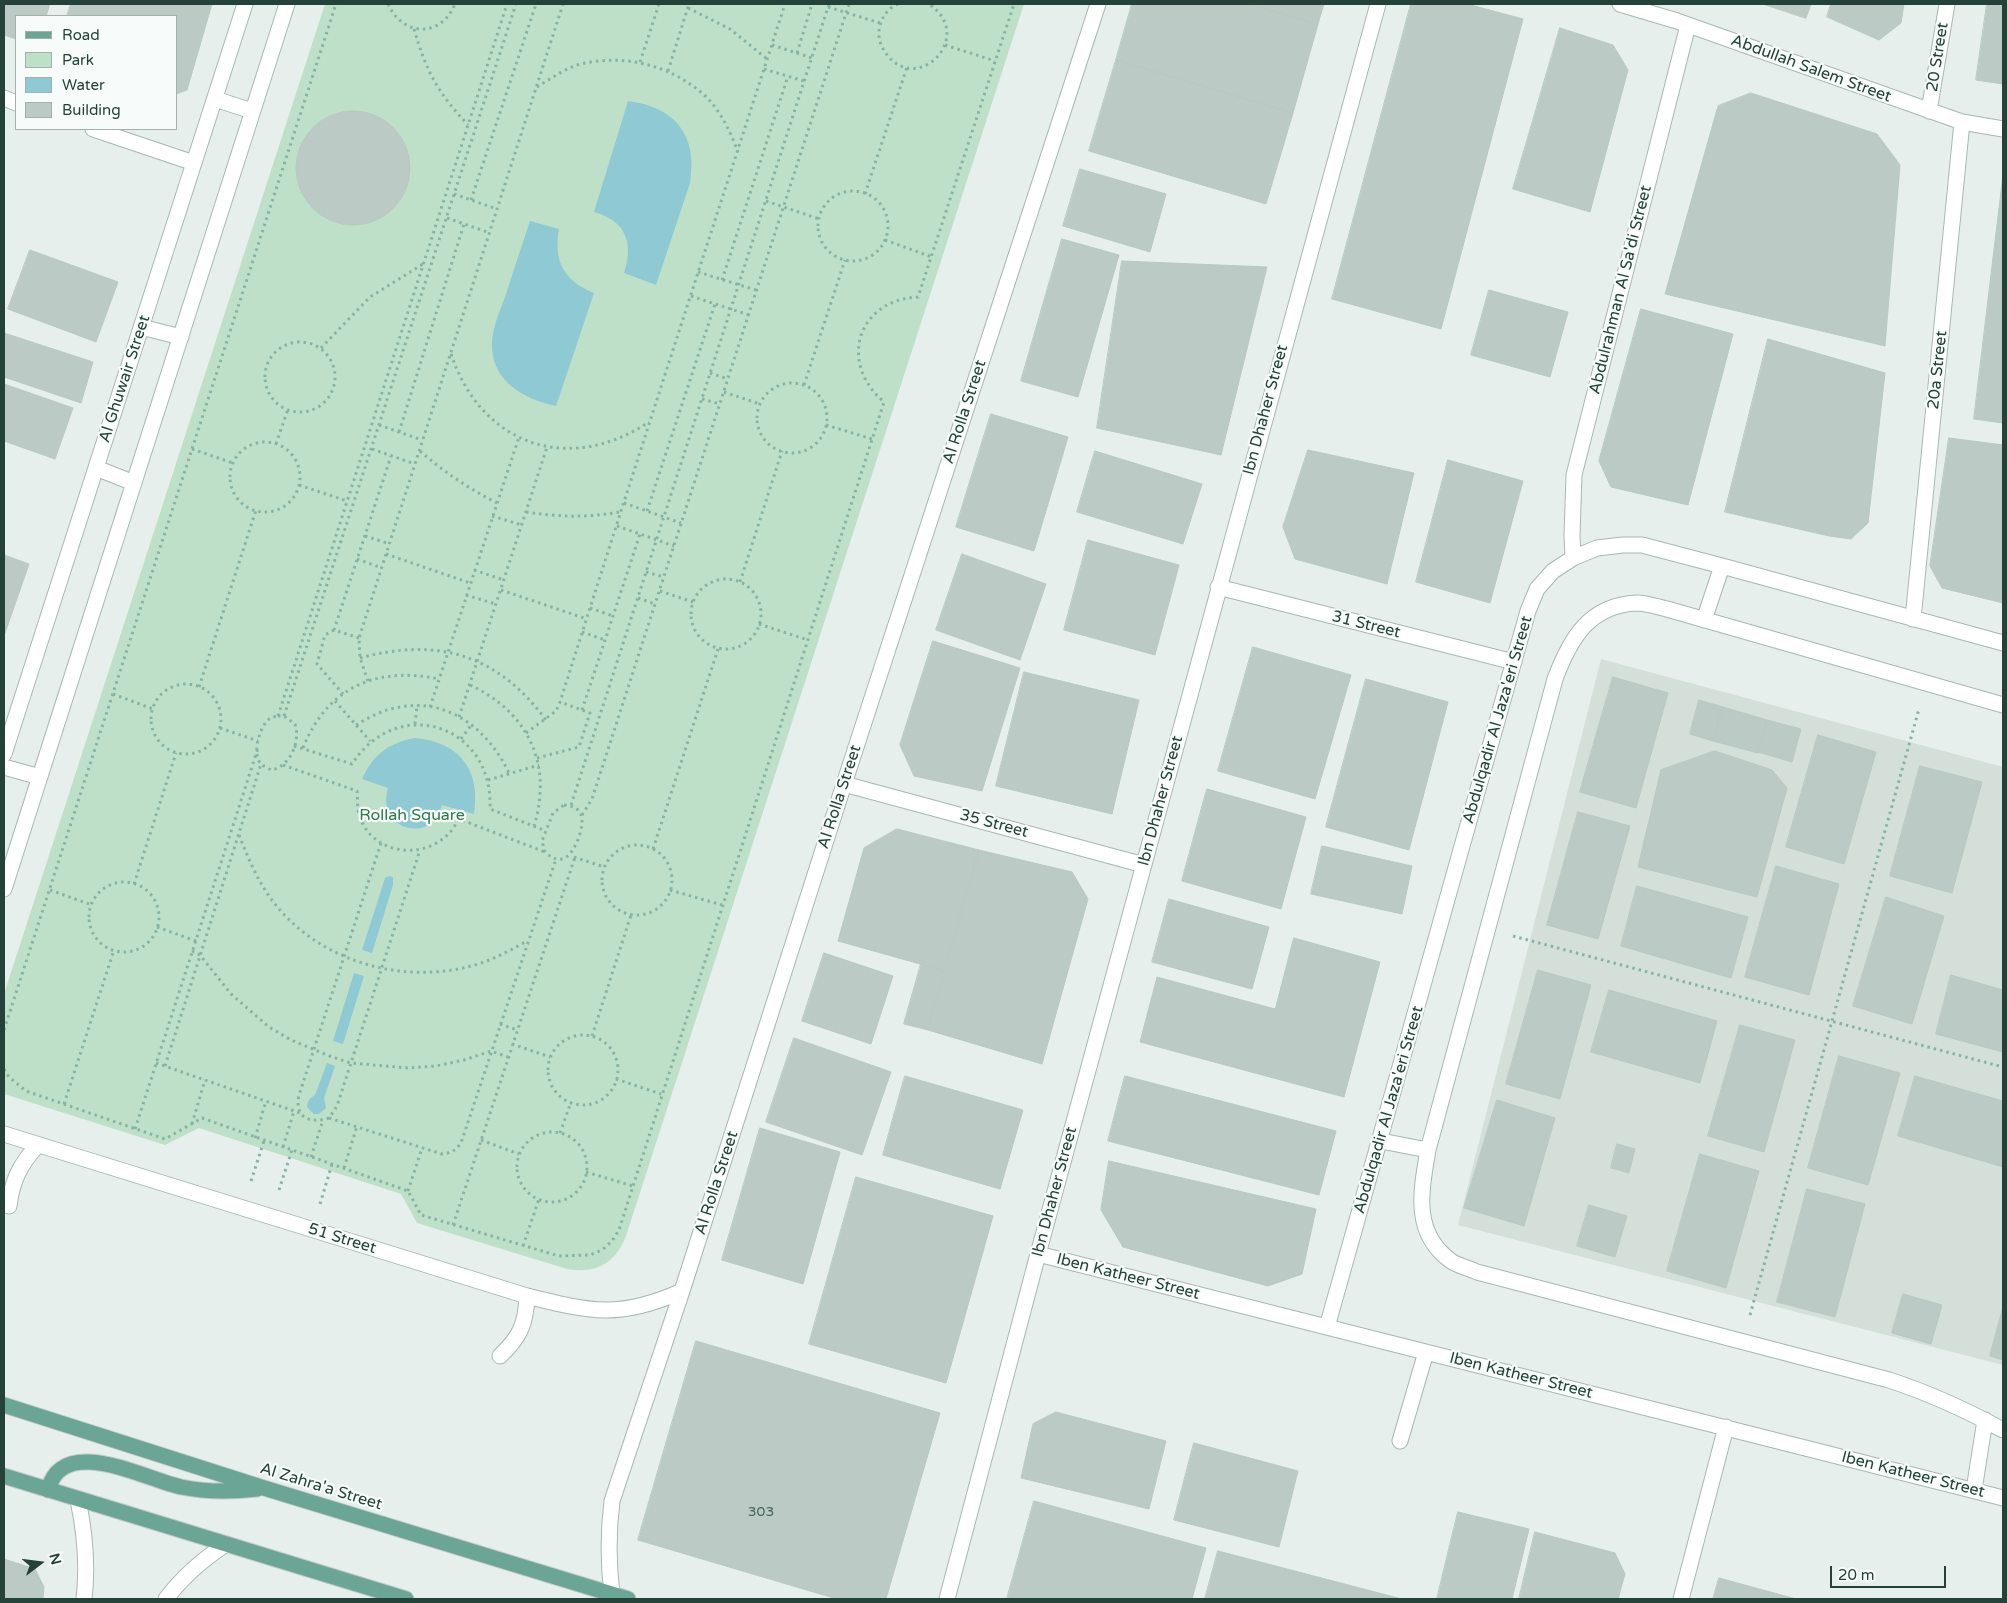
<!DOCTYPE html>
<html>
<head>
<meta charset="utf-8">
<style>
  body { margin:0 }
  #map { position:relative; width:2007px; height:1603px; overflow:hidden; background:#e6efeb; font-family:"Varela Round",sans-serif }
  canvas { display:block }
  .frame { position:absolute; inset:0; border:5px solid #24423a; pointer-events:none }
  .legend { position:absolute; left:15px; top:15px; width:162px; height:115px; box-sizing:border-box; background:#f7fbf9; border:1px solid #a3b1ad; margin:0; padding:6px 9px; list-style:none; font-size:15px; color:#24423a }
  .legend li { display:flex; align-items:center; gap:10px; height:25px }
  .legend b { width:25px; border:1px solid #a3b1ad }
  .north { position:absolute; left:15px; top:1538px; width:50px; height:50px; -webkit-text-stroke:4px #f7fbf9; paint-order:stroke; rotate:75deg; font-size:14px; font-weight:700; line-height:20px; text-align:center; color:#24423a }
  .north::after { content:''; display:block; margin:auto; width:18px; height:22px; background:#24423a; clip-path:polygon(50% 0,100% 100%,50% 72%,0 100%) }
  .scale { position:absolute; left:1830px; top:1566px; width:116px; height:22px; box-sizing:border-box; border:2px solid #24423a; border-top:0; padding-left:6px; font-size:15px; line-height:18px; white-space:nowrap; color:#24423a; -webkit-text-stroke:4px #f7fbf9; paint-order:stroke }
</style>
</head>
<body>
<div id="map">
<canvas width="2007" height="1603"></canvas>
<div class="frame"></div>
<ul class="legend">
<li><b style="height:6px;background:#6aa596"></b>Road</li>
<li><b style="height:14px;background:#bfe0c8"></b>Park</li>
<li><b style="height:14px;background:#8ec9d4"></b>Water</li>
<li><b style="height:14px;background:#bbcac4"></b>Building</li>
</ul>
<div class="north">N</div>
<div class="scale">20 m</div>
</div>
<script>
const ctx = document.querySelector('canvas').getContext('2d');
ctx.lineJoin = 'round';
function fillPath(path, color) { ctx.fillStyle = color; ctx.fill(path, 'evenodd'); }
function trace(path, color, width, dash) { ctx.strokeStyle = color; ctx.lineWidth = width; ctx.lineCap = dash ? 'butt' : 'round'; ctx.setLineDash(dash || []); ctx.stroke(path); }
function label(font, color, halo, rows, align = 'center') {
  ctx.font = font + ' "Varela Round",sans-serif'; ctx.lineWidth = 4.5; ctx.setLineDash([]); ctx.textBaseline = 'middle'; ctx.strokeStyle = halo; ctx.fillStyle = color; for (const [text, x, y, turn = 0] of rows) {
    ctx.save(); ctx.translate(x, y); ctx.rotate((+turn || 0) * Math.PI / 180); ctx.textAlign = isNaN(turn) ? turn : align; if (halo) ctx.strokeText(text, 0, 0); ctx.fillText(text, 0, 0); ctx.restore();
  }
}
fillPath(new Path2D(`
  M 1601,659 L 2003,767 L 2003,1365 L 1458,1225 Z`), '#d4dfda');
fillPath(new Path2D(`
  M 325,4 L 1024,4 L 626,1236 C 615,1264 596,1274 567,1269 L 417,1223 L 401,1194 L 199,1128 L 165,1145 L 4,1094 L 4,994 Z`), '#bfe0c8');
fillPath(new Path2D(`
  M 628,101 C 675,107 698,135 690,183 L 656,285 L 624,273 C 634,243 626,221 594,212 Z
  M 530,221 L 559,229 C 553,261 564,281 594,293 L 556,406 C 523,399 490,380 492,342 C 493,325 501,309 506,294 C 514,269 522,245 530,221 Z
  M 415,738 C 459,742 481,769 474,814 L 442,805 C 432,846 375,829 388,788 L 362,779 C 373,755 388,743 415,738 Z
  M 389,876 L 393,877 L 393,885 L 372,953 L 362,950 L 385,878 Z
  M 354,973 L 364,976 L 343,1044 L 333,1041 Z
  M 327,1063 L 335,1066 L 324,1098 L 326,1108 L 319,1114 L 314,1114 L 307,1107 C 308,1100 310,1098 315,1095 Z`), '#8ec9d4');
const building = new Path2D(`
  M 4,4 L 50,4 L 46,16 L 16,16 L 16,39 L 4,35 Z
  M 71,4 L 212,4 L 187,90 L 176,94 L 176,16 L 67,16 Z
  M 1132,4 L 1249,4 L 1318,24 L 1293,113 L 1116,60 Z
  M 1249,4 L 1324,4 L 1318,24 Z
  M 1411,4 L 1467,4 L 1523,19 L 1441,329 L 1332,299 Z
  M 1763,4 L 1811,4 L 1806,18 Z
  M 1831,4 L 1904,4 L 1901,23 L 1879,40 L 1827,17 Z
  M 1987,4 L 2003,4 L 2003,84 L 1976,80 Z
  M 1560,28 L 1613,45 L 1628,70 L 1590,212 L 1513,189 Z
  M 1116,60 L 1293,113 L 1266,204 L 1089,151 Z
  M 1751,93 L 1877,134 L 1900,165 L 1885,346 L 1665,294 L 1718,106 Z
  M296 168a57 57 0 1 1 114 0a57 57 0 1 1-114 0Z
  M 1080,169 L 1166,194 L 1150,252 L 1063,226 Z
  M 2003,175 L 2003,423 L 1974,419 Z
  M 1062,239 L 1119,255 L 1078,397 L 1021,381 Z
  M 30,250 L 118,282 L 96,342 L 8,309 Z
  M 1122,261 L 1267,267 L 1221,455 L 1097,428 Z
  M 1489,290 L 1568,312 L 1550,377 L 1471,355 Z
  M 1641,309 L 1733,334 L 1688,505 L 1611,487 L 1599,461 Z
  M 4,333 L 93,362 L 81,403 L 4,377 Z
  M 1768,339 L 1885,373 L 1868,523 L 1851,539 L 1829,536 L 1725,512 Z
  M 4,384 L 73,408 L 55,459 L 4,441 Z
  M 991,414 L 1068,437 L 1034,551 L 956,527 Z
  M 1949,438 L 2003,445 L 2003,603 L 1942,588 L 1930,566 Z
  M 1308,450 L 1414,473 L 1387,584 L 1295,559 L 1283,527 Z
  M 1095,451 L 1202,484 L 1183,544 L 1077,512 Z
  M 1448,460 L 1523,481 L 1490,603 L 1416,582 Z
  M 1088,540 L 1179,565 L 1155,655 L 1064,630 Z
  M 962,554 L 1046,584 L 1020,660 L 936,630 Z
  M 4,555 L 29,564 L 4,636 Z
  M 933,641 L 1020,668 L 982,791 L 914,776 L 900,745 Z
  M 1253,647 L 1351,675 L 1315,799 L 1218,771 Z
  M 1024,672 L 1139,700 L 1112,814 L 996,786 Z
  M 1613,677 L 1668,693 L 1636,808 L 1580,792 Z
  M 1366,679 L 1448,702 L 1409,850 L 1326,827 Z
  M 1699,700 L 1723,707 L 1713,741 L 1690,734 Z
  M 1723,707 L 1767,720 L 1758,753 L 1713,741 Z
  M 1767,720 L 1801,729 L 1792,762 L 1758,752 Z
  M 1818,735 L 1876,752 L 1844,864 L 1786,847 Z
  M 1715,751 L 1772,770 L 1787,788 L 1757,897 L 1638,867 L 1661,770 Z
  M 1920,766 L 1982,782 L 1952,893 L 1890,876 Z
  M 1207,789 L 1306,817 L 1281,909 L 1182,881 Z
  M 1578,812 L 1630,826 L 1598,939 L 1547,925 Z
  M 897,829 L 979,850 L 945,971 L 838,941 L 864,848 Z
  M 1322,846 L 1412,866 L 1402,914 L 1311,894 Z
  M 979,850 L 1072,872 L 1088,899 L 1042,1064 L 928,1030 Z
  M 1776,866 L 1839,884 L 1809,995 L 1745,977 Z
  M 1637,886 L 1748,917 L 1731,978 L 1621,946 Z
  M 1886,897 L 1944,916 L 1912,1024 L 1853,1006 Z
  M 1169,899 L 1269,927 L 1252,989 L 1152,962 Z
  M 1294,938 L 1380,962 L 1344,1097 L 1140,1042 L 1157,977 L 1275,1009 Z
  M 824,953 L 893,976 L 871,1044 L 802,1021 Z
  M 921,964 L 945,971 L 928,1030 L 904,1024 Z
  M 1538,970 L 1591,985 L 1560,1099 L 1506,1084 Z
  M 1951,975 L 2003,990 L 2003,1052 L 1936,1034 Z
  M 1609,990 L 1717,1021 L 1700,1083 L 1591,1052 Z
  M 1740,1025 L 1795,1040 L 1764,1152 L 1708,1136 Z
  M 794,1038 L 891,1072 L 862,1155 L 766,1122 Z
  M 1839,1056 L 1900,1073 L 1868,1185 L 1808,1168 Z
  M 905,1076 L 1023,1110 L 1000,1189 L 883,1155 Z
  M 1125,1076 L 1336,1131 L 1319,1195 L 1108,1141 Z
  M 1915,1076 L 2003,1101 L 2003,1167 L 1898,1136 Z
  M 1497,1100 L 1555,1118 L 1524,1226 L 1464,1208 Z
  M 760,1128 L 840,1152 L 803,1284 L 722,1260 Z
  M 1617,1144 L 1635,1149 L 1629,1173 L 1611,1168 Z
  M 1700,1154 L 1759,1171 L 1726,1288 L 1667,1271 Z
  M 1109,1161 L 1316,1209 L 1302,1274 L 1268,1286 L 1123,1247 L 1101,1210 Z
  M 856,1177 L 993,1216 L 946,1383 L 809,1344 Z
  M 1807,1189 L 1865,1204 L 1835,1317 L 1777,1302 Z
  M 1589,1205 L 1627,1216 L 1615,1257 L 1577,1246 Z
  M 1903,1294 L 1942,1305 L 1931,1344 L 1892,1333 Z
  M 2003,1307 L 2003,1360 L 1990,1356 Z
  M 696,1341 L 940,1413 L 886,1599 L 837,1599 L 638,1540 Z
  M 1056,1412 L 1166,1441 L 1149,1509 L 1021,1478 L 1033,1424 Z
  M 1194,1443 L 1298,1471 L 1279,1547 L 1174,1520 Z
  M 1034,1501 L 1206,1548 L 1192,1599 L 1007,1599 Z
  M 1458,1512 L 1529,1529 L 1512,1599 L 1437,1599 Z
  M 1535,1532 L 1615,1553 L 1625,1574 L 1618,1599 L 1519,1599 Z
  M 1218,1551 L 1402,1599 L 1205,1599 Z
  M 4,1559 L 35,1569 L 44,1587 L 43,1599 L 4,1599 Z
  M 1719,1578 L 1796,1599 L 1713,1599 Z`);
fillPath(building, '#bbcac4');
trace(building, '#b8c9c2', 1);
const minor = new Path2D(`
  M 1620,4 L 1677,21 L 1962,122 L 2003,129
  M 4,98 L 16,103
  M 215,99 L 252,111
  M 1929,111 L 1947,4
  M 93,129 L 194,163
  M 141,327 L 181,337
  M 96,468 L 134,483
  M 1573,558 L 1572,535 L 1574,475 L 1688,25
  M 1218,587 L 1514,662
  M 1913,619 L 1962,122
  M 1704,620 L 1722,566
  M 2003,705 L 1667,609 C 1658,607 1646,603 1637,603 C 1589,605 1570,639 1555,679 L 1428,1150 C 1421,1191 1412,1233 1451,1261 C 1458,1266 1469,1268 1477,1272 L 1889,1380 C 1929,1393 1966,1410 2003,1430
  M 4,754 L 245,4
  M 4,767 L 40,777
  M 844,784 L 1144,865
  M 4,889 L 287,4
  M 4,1134 L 527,1296 C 591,1312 620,1319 682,1291
  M 1381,1141 L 1428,1150
  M 9,1206 C 12,1181 20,1164 38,1145
  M 1038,1254 L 2003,1498
  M 1327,1327 L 1528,611 L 1537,589 L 1553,571 L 1573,558 L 1597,548 L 1623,545 L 1642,545 L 1722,566 L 2003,643
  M 500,1356 C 520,1337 526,1324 527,1296
  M 1400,1441 L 1426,1352
  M 1974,1490 L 1985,1420
  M 78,1500 C 85,1533 88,1565 84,1599
  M 612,1594 C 608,1562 608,1533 612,1501 L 682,1291 L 844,784 L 1098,4
  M 166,1599 C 183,1576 202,1560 226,1544
  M 947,1599 L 1038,1254 L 1378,4
  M 1681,1599 L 1726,1427`);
const major = new Path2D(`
  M 4,1405 L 264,1488 L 628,1599
  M 4,1476 L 406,1599
  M 48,1490 C 63,1433 144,1479 181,1487 C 206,1492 232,1492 257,1489`);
trace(minor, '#a8b8b2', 17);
trace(major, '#c2cac8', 17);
trace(new Path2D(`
  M 388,4 C 403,37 441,38 455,4
  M 898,4 C 887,8 880,20 879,31 C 878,40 882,49 888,56 C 919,94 976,36 929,4
  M 828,7 L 880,23
  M 688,8 L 730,29 L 767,59
  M 414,29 C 426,71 438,93 468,125
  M 772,45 L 812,58
  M 945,45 L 995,61
  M 797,53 L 812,4
  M 640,62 L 659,4
  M 764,69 L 804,81
  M 668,71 L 689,4
  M 537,87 C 550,79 563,70 577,65 C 621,53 669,64 703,94 C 720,109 730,131 738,152
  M818 226a35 35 0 1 1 70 0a35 35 0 1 1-70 0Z
  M 454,194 L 497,209
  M 865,194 L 907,67
  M 471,200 L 536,4
  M 766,201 L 819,219
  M 447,218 L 490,233
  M 885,240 L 932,257
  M 698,272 L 756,290
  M 722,280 L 788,76
  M 691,296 L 749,315
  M265 377a35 35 0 1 1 70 0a35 35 0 1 1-70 0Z
  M 321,348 L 370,297 L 423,264
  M 451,354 C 482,446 569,475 649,422
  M 710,373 L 728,379
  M757 418a35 35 0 1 1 70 0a35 35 0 1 1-70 0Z
  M 804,385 L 845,260
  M 724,392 L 760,404
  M 702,399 L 720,404
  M 379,425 L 422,440
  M 826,425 L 872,439
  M 399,432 L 464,224
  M230 477a35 35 0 1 1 70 0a35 35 0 1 1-70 0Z
  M 276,444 L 288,409
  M 192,449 L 233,463
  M 372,449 L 415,464
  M 420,451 C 444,472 468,488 497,503
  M 299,485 L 347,501
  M 624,503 L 681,523
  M 647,511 L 715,304
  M 526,512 C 562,517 584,518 620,512
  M 492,516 L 522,525
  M 617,526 L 674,546
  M 365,536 L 390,544
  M 386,554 L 470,583
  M 357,559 L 382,568
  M 474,570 L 504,580
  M 646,572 L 664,577
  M691 614a35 35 0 1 1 70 0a35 35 0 1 1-70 0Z
  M 740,582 L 782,451
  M 501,590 L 587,619
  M 660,591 L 693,602
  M 466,595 L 496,604
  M 638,598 L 655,604
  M 590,608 L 613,616
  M 759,624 L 808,640
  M 334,630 L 325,635 L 317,664 L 343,694
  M 582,632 L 605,640
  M 359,638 L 334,630 L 391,456
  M 360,658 C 438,637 497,654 546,720
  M 368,681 L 360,658 L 359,638 L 563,4
  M151 719a35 35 0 1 1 70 0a35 35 0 1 1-70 0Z
  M 470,685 C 528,712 553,764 534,826
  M 199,687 L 256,510
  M 113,694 L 153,709
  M 335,701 L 370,741
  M 430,707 L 519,437
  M 582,710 L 640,534
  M 278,716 L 507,4
  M 278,716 L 284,716 L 295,724 C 301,741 290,767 271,770 C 268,768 263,766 261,764 C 252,754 259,730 267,721 C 270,718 273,717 278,716 Z
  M 284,716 L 516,4
  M 459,717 L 547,447
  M 415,724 L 417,706
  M 356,725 C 368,718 380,711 395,708 C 447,696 488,729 509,773
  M 220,728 L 258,741
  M 526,733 L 556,711 L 560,702 C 634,469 710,236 785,4
  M 461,739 L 472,724
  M 294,746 L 352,764 C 398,693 494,725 490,809 L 546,831
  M 303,748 C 327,687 377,666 439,679
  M 537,758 L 579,747 L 590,713 L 560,702
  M 283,765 L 357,791 C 358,797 357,804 358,810 C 366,851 416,862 445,837 C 451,833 455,825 459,819 L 545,852
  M 488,780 L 539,765
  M 564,805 C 585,807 584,820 579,837 C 573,853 563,869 545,852 L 542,841 L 553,813 Z
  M 571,805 L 829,4
  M 582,815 L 592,799 L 849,4
  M 239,835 C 247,855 255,875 267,893 C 310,958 397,986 471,966 C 491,961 509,951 527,941
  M 381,843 L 299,1095 C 294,1118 310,1124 329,1118 L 337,1106 L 420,850
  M602 880a35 35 0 1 1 70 0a35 35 0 1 1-70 0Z
  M 653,849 L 718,649
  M 574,857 L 604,867
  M89 917a35 35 0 1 1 70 0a35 35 0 1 1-70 0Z
  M 134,884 L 176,753
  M 50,890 L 92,905
  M 670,890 L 722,905
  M 157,927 L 196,941
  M 1513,936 L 2003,1067
  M 192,951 L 200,955 L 231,994 L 269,1027 L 291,1040 L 332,1057 L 351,1063 L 408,1068 L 436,1066 L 464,1060 L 491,1051 L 508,1057
  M 500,1024 L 517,1030
  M 4,1030 L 336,4
  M548 1070a35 35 0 1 1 70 0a35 35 0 1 1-70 0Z
  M 592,1036 L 631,915
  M 512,1044 L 550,1057
  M 156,1063 L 300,1113
  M 165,1066 L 261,764
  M 4,1069 L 9,1077 L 26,1091 L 165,1139 L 202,1118 L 408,1191 L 421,1215 L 559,1256 L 590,1255 L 602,1250 L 612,1241 L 619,1230 L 884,402 C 838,363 857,300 918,297 L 1014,4
  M 616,1079 L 661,1094
  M 64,1104 L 114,950
  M 329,1118 L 442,1154 C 451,1153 455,1151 461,1143 L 556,859
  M 192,1124 L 205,1080
  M 135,1129 L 258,748
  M517 1167a35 35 0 1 1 70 0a35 35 0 1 1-70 0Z
  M 560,1133 L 571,1102
  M 255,1138 L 266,1101
  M 481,1140 L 519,1154
  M 283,1147 L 294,1111
  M 311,1157 L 323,1120
  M 344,1168 L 357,1126
  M 586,1172 L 633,1186
  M 251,1181 L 264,1141
  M 279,1190 L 292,1150
  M 408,1191 L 422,1148
  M 320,1204 L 332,1164
  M 453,1225 L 575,857
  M 523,1246 L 539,1199
  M 1750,1315 L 1919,709`), '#86b3a5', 3, [2.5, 4]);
trace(minor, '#fff', 15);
trace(major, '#6aa596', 15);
label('14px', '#4a645c', null, [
  ["303",761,1512]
]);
label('16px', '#24423a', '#f7fbf9', [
  ["20 Street",1938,57,-81],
  ["Abdullah Salem Street",1811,69,20],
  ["Abdulrahman Al Sa'di Street",1621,290,-76],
  ["20a Street",1938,370,-84],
  ["Al Ghuwair Street",125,379,-72],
  ["Ibn Dhaher Street",1266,410,-75],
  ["Al Rolla Street",965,412,-72],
  ["31 Street",1366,625,14],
  ["Abdulqadir Al Jaza'eri Street",1498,720,-74],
  ["Al Rolla Street",840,797,-72],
  ["Ibn Dhaher Street",1161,801,-75],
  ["35 Street",994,824,15],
  ["Abdulqadir Al Jaza'eri Street",1389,1110,-74],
  ["Al Rolla Street",717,1183,-72],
  ["Ibn Dhaher Street",1055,1192,-75],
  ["51 Street",342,1239,17],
  ["Iben Katheer Street",1128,1277,14],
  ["Iben Katheer Street",1521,1376,14],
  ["Iben Katheer Street",1913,1475,14],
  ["Al Zahra'a Street",321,1487,17]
]);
label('16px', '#2d7a4b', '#f7fbf9', [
  ["Rollah Square",412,816]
]);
</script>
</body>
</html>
